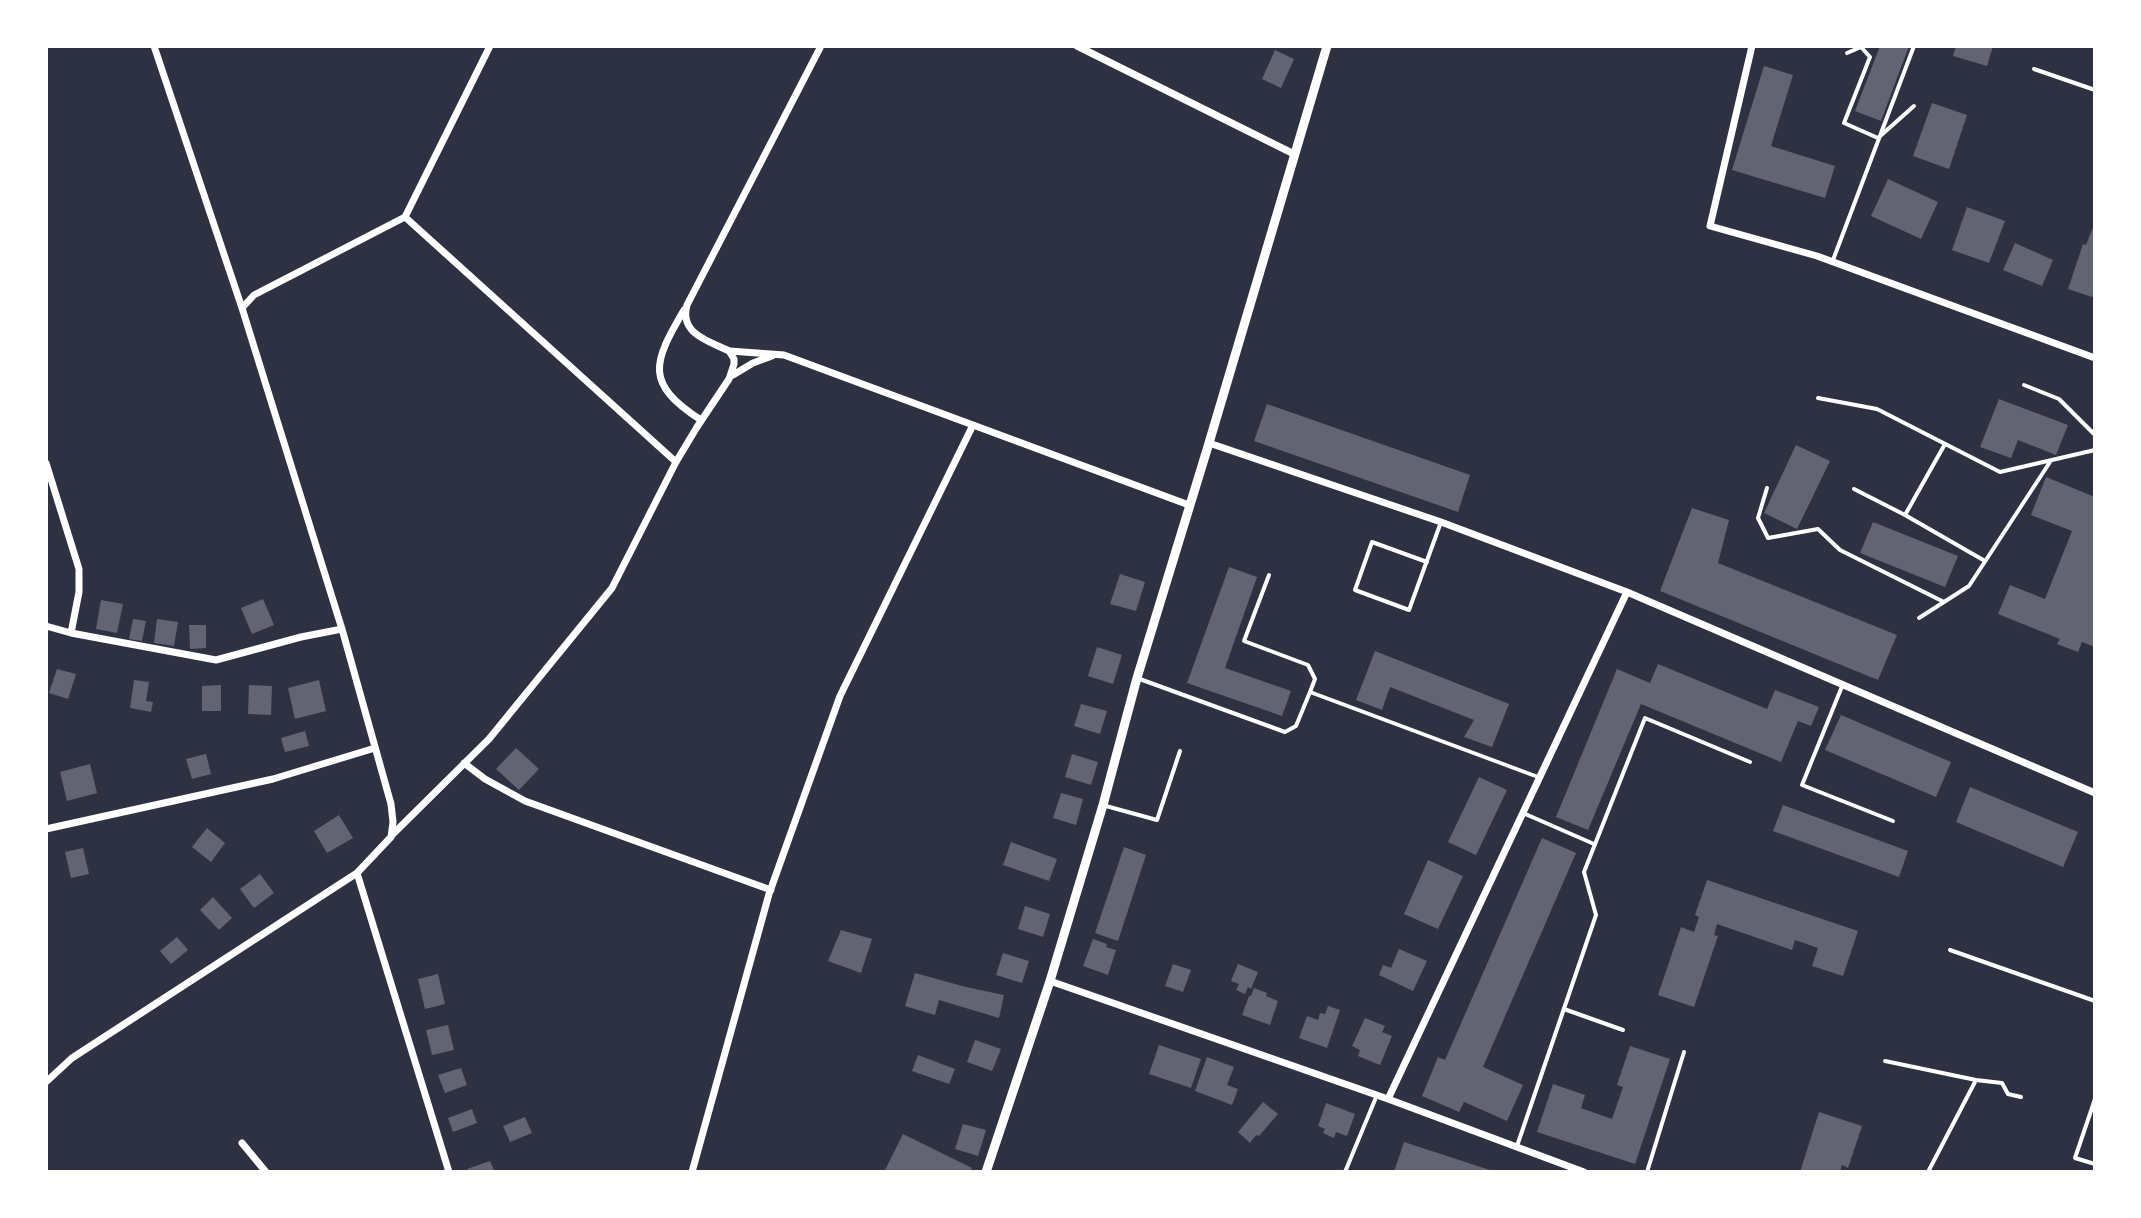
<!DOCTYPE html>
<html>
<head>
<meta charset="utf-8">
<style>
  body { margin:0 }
  #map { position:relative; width:2141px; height:1218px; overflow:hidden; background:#2d3142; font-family:Merriweather,serif }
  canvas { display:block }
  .frame { position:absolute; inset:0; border:48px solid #fff; pointer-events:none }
</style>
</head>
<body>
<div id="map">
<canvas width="2141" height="1218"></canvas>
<div class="frame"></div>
</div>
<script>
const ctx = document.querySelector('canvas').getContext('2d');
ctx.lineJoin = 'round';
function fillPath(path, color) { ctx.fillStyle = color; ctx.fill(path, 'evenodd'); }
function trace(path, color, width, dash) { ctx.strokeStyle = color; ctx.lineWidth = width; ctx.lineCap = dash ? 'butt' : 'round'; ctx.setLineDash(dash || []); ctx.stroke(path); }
fillPath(new Path2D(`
  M 1880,46 L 1909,46 L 1881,121 L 1855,111 Z
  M 1956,46 L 1993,46 L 1987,66 L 1953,56 Z
  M 1275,50 L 1294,59 L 1281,88 L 1262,79 Z
  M 1764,66 L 1793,75 L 1771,146 L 1835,166 L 1825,198 L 1732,170 Z
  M 1932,103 L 1967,115 L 1949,169 L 1913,156 Z
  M 1888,179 L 1938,202 L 1921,239 L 1871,216 Z
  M 1967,207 L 2005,221 L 1989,263 L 1952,250 Z
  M 2095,222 L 2095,288 L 2092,297 L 2068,289 L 2083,244 L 2086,245 Z
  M 2015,243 L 2053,260 L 2042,286 L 2003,270 Z
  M 1999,399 L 2068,425 L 2056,455 L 2018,440 L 2011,458 L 1980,447 Z
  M 1267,404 L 1470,475 L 1458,512 L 1254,441 Z
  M 1796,445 L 1830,461 L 1797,529 L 1764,513 Z
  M 2046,477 L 2095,497 L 2095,647 L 2082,642 L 2078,652 L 2057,644 L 2060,639 L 1998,614 L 2010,585 L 2045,599 L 2072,531 L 2031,515 Z
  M 1692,508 L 1729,520 L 1718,563 L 1897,635 L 1878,680 L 1660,591 Z
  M 1873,522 L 1958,556 L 1945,587 L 1860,553 Z
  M 1229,567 L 1257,577 L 1225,668 L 1291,691 L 1282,716 L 1187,683 Z
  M 1120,574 L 1145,582 L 1136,611 L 1110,604 Z
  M 263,599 L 274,625 L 252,634 L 241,608 Z
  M 101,600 L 123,604 L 117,633 L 96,629 Z
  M 133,619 L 146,621 L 142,641 L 129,639 Z
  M 157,619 L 178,622 L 174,646 L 154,643 Z
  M 189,625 L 206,625 L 206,648 L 190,649 Z
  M 1097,647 L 1122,655 L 1113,684 L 1088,676 Z
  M 1375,651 L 1509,704 L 1492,747 L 1464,737 L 1474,720 L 1390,687 L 1382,710 L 1356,700 Z
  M 1658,664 L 1767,709 L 1775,690 L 1819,707 L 1811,726 L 1798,721 L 1781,762 L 1641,704 L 1588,830 L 1556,817 L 1617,669 L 1650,683 Z
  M 57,669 L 76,674 L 68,699 L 49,693 Z
  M 134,680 L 149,682 L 146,701 L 153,702 L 151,712 L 130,708 Z
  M 319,680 L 326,711 L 295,719 L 288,688 Z
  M 221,685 L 221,711 L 202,711 L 202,686 Z
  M 249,685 L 272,686 L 271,715 L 248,714 Z
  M 1081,704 L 1107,711 L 1100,734 L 1074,726 Z
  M 1841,715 L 1951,762 L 1936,797 L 1825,750 Z
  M 305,731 L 309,746 L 285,752 L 281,738 Z
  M 516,748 L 539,769 L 519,790 L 496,769 Z
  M 206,754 L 211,774 L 192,779 L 186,759 Z
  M 1072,754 L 1098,762 L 1091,785 L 1065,777 Z
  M 90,764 L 97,793 L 67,801 L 60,772 Z
  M 1479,777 L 1507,790 L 1476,855 L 1448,842 Z
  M 1970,787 L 2078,832 L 2063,867 L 1956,822 Z
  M 1061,793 L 1083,799 L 1076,825 L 1053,818 Z
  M 1783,805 L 1908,851 L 1899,877 L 1773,831 Z
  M 339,815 L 353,838 L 327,853 L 314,831 Z
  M 207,828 L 225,843 L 211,862 L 192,847 Z
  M 1542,838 L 1576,853 L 1483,1067 L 1523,1085 L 1507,1121 L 1464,1102 L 1459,1112 L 1422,1096 L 1438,1057 L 1445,1060 Z
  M 1011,842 L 1057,859 L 1049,881 L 1003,865 Z
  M 1124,847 L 1146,855 L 1118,941 L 1095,933 Z
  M 83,848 L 89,874 L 71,878 L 65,852 Z
  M 1428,860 L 1463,876 L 1438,929 L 1404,914 Z
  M 260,874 L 274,893 L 254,908 L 240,889 Z
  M 1707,880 L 1858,931 L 1843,976 L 1812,966 L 1818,948 L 1795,940 L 1792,950 L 1717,924 L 1714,935 L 1718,936 L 1694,1007 L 1658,995 L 1681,927 L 1694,932 L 1699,917 L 1695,915 Z
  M 213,897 L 232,918 L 219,930 L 200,910 Z
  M 1025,906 L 1050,914 L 1043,937 L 1018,929 Z
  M 841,930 L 872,939 L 861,973 L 828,961 Z
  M 177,937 L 188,950 L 171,964 L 160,951 Z
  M 1093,939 L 1107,944 L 1106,947 L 1116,950 L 1108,975 L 1083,966 Z
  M 1399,949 L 1427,961 L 1413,991 L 1379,975 L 1383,965 L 1391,968 Z
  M 1003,953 L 1029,961 L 1022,983 L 996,975 Z
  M 1173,964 L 1191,970 L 1183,992 L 1165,986 Z
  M 1238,964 L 1258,972 L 1251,989 L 1248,987 L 1245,994 L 1236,990 L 1239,984 L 1231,981 Z
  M 915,973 L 966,987 L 1004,995 L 999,1018 L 939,1000 L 935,1015 L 905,1006 Z
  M 438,974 L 445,1004 L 425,1009 L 418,979 Z
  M 1254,988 L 1267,993 L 1266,996 L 1278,1001 L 1270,1025 L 1242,1015 L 1249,996 L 1251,996 Z
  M 1328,1006 L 1340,1010 L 1327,1048 L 1299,1038 L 1307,1016 L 1318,1020 L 1320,1013 L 1325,1014 Z
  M 1365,1018 L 1385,1026 L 1382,1032 L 1392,1036 L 1380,1065 L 1358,1056 L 1360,1050 L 1352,1046 Z
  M 448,1025 L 454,1050 L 432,1055 L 426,1030 Z
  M 975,1040 L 1001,1049 L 992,1071 L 967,1062 Z
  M 1159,1045 L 1201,1059 L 1191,1088 L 1149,1074 Z
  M 1630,1046 L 1670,1059 L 1635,1164 L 1537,1132 L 1553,1084 L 1585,1095 L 1581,1108 L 1612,1119 L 1623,1087 L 1617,1085 Z
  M 918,1055 L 955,1069 L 949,1084 L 912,1071 Z
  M 1207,1057 L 1234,1067 L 1227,1085 L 1238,1089 L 1232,1105 L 1195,1091 Z
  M 461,1068 L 467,1085 L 445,1093 L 438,1075 Z
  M 1263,1102 L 1278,1114 L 1259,1136 L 1256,1135 L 1250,1143 L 1238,1132 Z
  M 1326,1103 L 1355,1114 L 1347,1136 L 1336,1132 L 1334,1138 L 1323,1133 L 1325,1129 L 1318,1126 Z
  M 472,1109 L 477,1123 L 453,1132 L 448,1118 Z
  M 1819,1112 L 1862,1126 L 1848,1168 L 1842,1165 L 1840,1172 L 1800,1172 Z
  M 525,1117 L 532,1133 L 510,1142 L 503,1126 Z
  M 963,1124 L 986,1130 L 978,1156 L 955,1149 Z
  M 903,1134 L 972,1168 L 970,1172 L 890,1172 L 885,1170 Z
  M 1404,1142 L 1493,1171 L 1493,1172 L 1394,1172 Z
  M 490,1161 L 495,1172 L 468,1172 L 467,1169 Z`), '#626471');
trace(new Path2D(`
  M 1847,53 L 1861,47 L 1870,57 L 1844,123 L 1878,138 L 1914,106
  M 2034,69 L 2095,90
  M 1833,260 L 1914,46
  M 2024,385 L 2059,399 L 2095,435
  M 1818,398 L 1877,409 L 2000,472 L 2095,450
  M 1945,444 L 1905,515 L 1985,561
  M 1767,488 L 1758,518 L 1768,538 L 1818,529 L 1840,550 L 1944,602
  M 1854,489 L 1905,515
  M 1427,562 L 1372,542 L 1355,590 L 1409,610 L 1441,522
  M 1269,575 L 1244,641 L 1308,665 L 1315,679 L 1310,692
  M 1919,618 L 1969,586 L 2050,462
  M 1137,678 L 1285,732 L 1296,726 L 1310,692 L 1538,777
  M 1843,684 L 1802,785 L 1893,821
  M 1106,806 L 1157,820 L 1180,751
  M 1523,813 L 1594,844
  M 1950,950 L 2095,1001
  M 1564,1009 L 1623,1030
  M 1885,1061 L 1976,1080 L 2002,1083 L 2008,1094 L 2021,1097
  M 2095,1099 L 2075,1158 L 2095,1164
  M 1517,1146 L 1596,915 L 1584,872 L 1645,718 L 1750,762
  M 1345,1172 L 1377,1095
  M 1647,1172 L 1684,1052
  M 1928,1172 L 1976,1080`), '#fff', 4);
trace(new Path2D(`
  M 154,46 L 242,308 L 342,629 L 391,804 L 393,822 L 391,837 L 357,873 L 449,1172
  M 1077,46 L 1294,154
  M 1752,46 L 1710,226 L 1817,256 L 2095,358
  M 405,217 L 676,462
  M 242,308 L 254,295 L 405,217 L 490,46
  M 684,310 C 653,363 644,383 701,420
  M 730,351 L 784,355 L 1189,505
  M 733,375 L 753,363 L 772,356
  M 1209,443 L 1441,522 L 1627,592 L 2095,793
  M 46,463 L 79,569 L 79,592 L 71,633
  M 46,626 L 71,633 L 216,660 L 301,637 L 342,629
  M 464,763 L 485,779 L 525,801 L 771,890
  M 46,829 L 273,779 L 375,748
  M 392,835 L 489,739 L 612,588 L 676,462 L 697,427 L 729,379 L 734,364 L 734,359 L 729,351 C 709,341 679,334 687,305 L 821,46
  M 1050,981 L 1388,1099 L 1584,1172
  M 46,1082 L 72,1058 L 357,873
  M 1388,1099 L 1627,592
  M 242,1143 L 266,1172
  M 692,1172 L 769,894 L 840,696 L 973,425`), '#fff', 7);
trace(new Path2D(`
  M 986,1172 L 1050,981 L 1103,805 L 1137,678 L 1209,443 L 1327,46`), '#fff', 9);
</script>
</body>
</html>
